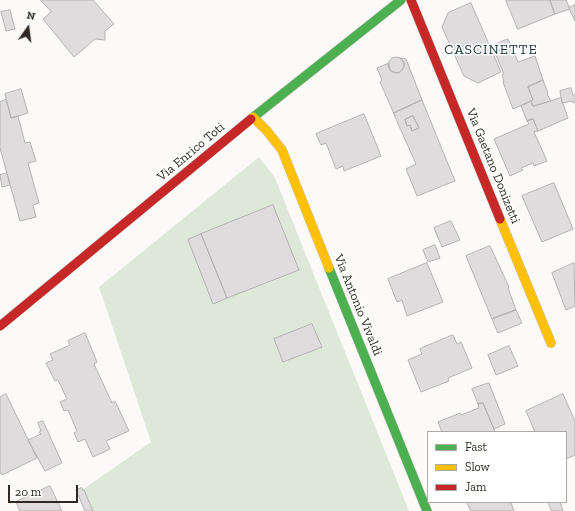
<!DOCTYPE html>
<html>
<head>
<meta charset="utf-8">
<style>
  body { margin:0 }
  #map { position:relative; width:575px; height:511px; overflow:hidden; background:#fcfaf8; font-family:"Zilla Slab",serif }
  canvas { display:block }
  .legend { position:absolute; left:427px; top:431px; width:140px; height:72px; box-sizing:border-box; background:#fff; border:1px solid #aca9a7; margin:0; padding:5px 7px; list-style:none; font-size:12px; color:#302923 }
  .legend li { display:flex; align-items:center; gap:8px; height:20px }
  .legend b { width:20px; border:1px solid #aca9a7 }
  .north { position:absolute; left:8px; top:8px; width:40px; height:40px; -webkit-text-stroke:3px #fff; paint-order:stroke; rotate:14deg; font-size:11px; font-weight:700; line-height:16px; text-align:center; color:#302923 }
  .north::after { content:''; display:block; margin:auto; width:14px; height:18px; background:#302923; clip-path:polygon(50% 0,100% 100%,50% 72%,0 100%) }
  .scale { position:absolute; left:8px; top:485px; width:70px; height:18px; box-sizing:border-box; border:2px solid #302923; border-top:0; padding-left:5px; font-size:12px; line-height:14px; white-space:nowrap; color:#302923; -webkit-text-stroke:3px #fff; paint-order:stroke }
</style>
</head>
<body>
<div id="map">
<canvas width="575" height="511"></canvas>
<ul class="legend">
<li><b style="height:5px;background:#4caf50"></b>Fast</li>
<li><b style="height:5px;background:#ffc107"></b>Slow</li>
<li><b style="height:5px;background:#c62828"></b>Jam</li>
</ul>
<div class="north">N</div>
<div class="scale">20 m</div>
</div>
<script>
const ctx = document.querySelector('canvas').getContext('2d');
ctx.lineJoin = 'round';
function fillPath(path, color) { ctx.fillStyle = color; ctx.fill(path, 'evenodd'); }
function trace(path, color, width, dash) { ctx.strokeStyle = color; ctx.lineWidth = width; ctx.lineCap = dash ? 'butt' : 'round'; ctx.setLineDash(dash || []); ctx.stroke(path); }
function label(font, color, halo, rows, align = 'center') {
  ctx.font = font + ' "Zilla Slab",serif'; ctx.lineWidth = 3; ctx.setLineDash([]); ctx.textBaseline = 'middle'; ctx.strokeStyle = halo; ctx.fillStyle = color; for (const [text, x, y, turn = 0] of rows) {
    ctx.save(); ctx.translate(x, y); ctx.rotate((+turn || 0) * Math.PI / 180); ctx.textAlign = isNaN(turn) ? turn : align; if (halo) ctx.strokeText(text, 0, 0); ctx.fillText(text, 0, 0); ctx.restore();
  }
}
fillPath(new Path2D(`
  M 259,157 L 275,178 L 409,511 L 91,511 L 82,490 L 151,442 L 99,287 Z`), '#dde8d9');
const building = new Path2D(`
  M 41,0 L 93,0 L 114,24 L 105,31 L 105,40 L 95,39 L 74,57 L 43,19 L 51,12 Z
  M 506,0 L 550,0 L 555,14 L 518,29 Z
  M 550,0 L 566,0 L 570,9 L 555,14 Z
  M 471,3 L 501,72 L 478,83 L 464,76 L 442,27 L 448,13 Z
  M 575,5 L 575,21 L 569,8 Z
  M 10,10 L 15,29 L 6,31 L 1,12 Z
  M 508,39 L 518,62 L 535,56 L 543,80 L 528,87 L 533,100 L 513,109 L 503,82 L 504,82 L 502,75 L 504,74 L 492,46 Z
  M388 65a8 8 0 1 1 16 0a8 8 0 1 1-16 0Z
  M 400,58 L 406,59 L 422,100 L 394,113 L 395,116 L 380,82 L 382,80 L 377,68 L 389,63 L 390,70 L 396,73 L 400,72 L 404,67 L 404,63 Z
  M 543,80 L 548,93 L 547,94 L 551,101 L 533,106 L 531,101 L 533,100 L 528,87 Z
  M 571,88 L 573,95 L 575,95 L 575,102 L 573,103 L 572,101 L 562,103 L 560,91 Z
  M 21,89 L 28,113 L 11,118 L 5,94 Z
  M 561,98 L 568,118 L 538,131 L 533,119 L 527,121 L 521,106 L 531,101 L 533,106 Z
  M 6,100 L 11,118 L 18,116 L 25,143 L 30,142 L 36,161 L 28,163 L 39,203 L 33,205 L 36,217 L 20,221 L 0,148 L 0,102 Z
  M 422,100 L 455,181 L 417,196 L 406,169 L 416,164 L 395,117 L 394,113 ZM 413,116 L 419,128 L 412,131 L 410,125 L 407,126 L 405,120 Z
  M 364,114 L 381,156 L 344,171 L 343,166 L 336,169 L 326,143 L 321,145 L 316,134 Z
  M 413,116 L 419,128 L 412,131 L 410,125 L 407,126 L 405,120 Z
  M 533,119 L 538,131 L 534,132 L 547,161 L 534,166 L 533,163 L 521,168 L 523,170 L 510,176 L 494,139 L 529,124 L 527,121 Z
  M 7,173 L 10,185 L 2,187 L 0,175 Z
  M 554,183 L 573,229 L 542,242 L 522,196 Z
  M 273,205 L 299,270 L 227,298 L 201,234 Z
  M 451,221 L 460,240 L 442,247 L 434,228 Z
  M 201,234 L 227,298 L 213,304 L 188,240 Z
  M 435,245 L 440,258 L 428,262 L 423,250 Z
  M 490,246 L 509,287 L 508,288 L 516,310 L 492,319 L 466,256 Z
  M 427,263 L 443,302 L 407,316 L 402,300 L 397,302 L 388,279 Z
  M 574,263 L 575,306 L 566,310 L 552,273 Z
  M 516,310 L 522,323 L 498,333 L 492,319 Z
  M 312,324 L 322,347 L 283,362 L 274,339 Z
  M 85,333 L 97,362 L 94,364 L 112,403 L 115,401 L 129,431 L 106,441 L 110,449 L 93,457 L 85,439 L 78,442 L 74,433 L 77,431 L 68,410 L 64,411 L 60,402 L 67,399 L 58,380 L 55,381 L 46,363 L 53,360 L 50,354 L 70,345 L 68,341 Z
  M 453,335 L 457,344 L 461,342 L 472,368 L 448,378 L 449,381 L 421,392 L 408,360 L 422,354 L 420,349 Z
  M 509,346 L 518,366 L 496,375 L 488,355 Z
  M 489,383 L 505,424 L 494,429 L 483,403 L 478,404 L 472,389 Z
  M 6,394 L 37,458 L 2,475 L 0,472 L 0,397 Z
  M 563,394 L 575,421 L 575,455 L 566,459 L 566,432 L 535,432 L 526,411 Z
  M 483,403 L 495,432 L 442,432 L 438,422 L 460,413 L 461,415 L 479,408 L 478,404 Z
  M 43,421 L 62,463 L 45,471 L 28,440 L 41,434 L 39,432 L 41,431 L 38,423 Z
  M 50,486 L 62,511 L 20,511 L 16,502 Z
  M 82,488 L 83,491 L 84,490 L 93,511 L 85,511 L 76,490 Z
  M 469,502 L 515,502 L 511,503 L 514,511 L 471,511 L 467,503 Z
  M 548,502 L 560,502 L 563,511 L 552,511 Z`);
fillPath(building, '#dfdcde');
trace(building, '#b5b1b4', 1);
const fast = new Path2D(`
  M 251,119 L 401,0
  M 329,268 L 427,511`);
const slow = new Path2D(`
  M 253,117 L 267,131 L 282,150 L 329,268
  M 500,219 L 551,343`);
const jam = new Path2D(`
  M 411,0 L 500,219
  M 0,326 L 251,119`);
trace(fast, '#c4c0bc', 10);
trace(slow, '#c4c0bc', 10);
trace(jam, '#c4c0bc', 10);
trace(fast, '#4caf50', 9);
trace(slow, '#ffc107', 9);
trace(jam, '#c62828', 9);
label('13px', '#302923', '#fff', [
  ["Via Enrico Toti",191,152,-40],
  ["Via Gaetano Donizetti",493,166,68],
  ["Via Antonio Vivaldi",358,305,68]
]);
ctx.letterSpacing = '1px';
label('14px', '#0d2e35', '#fff', [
  ["CASCINETTE",491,50]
]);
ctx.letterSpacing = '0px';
</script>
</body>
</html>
